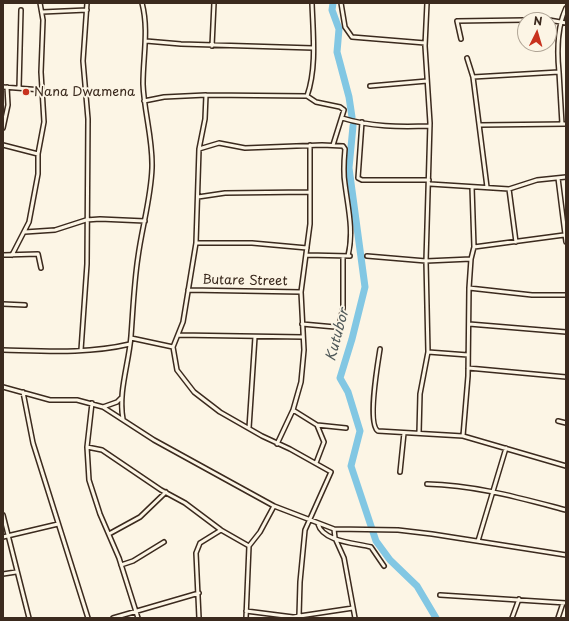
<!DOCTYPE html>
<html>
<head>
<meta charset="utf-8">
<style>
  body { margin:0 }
  #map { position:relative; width:569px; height:621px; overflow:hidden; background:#fcf5e5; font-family:"Playpen Sans",sans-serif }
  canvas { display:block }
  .frame { position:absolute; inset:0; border:4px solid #3b2a1e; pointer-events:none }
  .north { position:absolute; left:517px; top:12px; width:40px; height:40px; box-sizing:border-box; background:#fcf5e5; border:1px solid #afa495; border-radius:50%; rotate:5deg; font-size:11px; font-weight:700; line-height:16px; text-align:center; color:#3b2a1e }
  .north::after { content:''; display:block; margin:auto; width:14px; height:18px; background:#c8321e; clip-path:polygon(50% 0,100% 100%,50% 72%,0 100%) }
</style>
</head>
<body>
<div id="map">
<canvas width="569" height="621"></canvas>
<div class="frame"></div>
<div class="north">N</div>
</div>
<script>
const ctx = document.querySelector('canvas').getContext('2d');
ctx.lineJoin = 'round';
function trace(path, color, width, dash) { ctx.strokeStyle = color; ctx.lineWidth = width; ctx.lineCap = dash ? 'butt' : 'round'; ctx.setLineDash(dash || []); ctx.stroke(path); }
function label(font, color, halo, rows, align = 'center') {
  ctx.font = font + ' "Playpen Sans",sans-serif'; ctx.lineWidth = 3.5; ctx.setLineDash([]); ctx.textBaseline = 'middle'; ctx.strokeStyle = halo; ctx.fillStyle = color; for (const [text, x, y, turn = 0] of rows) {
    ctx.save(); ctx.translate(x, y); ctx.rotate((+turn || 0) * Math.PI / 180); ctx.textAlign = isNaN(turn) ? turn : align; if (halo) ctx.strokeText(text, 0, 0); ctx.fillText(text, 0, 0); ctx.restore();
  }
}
trace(new Path2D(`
  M 333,3 L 332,10 L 339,29 L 337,52 L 349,97 L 352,117
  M 353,126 L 349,168 L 365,287 L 352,339 L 340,378 L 348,392 L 360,431 L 351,466 L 376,541 L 390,560 L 417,586 L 436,618`), '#82c7e3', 7);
const minor = new Path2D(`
  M 341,3 L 345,27 L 352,37 L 425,43
  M 42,12 L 87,10
  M 532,20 L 536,20
  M 549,20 L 566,23
  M 461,39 L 457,21 L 525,20
  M 146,41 L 181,44 L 313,48
  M 212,46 L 214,3
  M 467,58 L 473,77 L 487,187
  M 559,72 C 557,52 557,27 566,8
  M 473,77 L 559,72 L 562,124
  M 370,86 L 427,81
  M 3,87 L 42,90
  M 19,88 L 21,10
  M 206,95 L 205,119 L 199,149 L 196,243 L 183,322 L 173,347 L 177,370 L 194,392 L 220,412 L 262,436 L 290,449 L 331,472 L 305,530 L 300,582 L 299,616
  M 307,96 C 317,68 313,33 312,3
  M 144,101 L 164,97 L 206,95 L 307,96 L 316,102 L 340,107 L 344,110 L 333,145
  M 342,118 C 371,127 399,127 430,126
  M 362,122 L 358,178 L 362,180 L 429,180
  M 480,125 L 566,124
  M 3,128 L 8,105 L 7,87
  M 3,145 L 38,154
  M 199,149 L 219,143 L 245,148 L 322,145 L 343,146 L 345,149 C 344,160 343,173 345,184 C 348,208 354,231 348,256
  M 558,178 L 566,242
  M 430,184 L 509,189 L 537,180 L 566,177
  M 509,189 L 516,242
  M 198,197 L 225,193 L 310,192
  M 25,232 L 55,230 L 86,220 L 100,219 L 145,221
  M 196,243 L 252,243 L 307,248
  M 474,247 L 564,235
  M 3,255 L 38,254 L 41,268
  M 12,255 L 29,222 L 38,174 L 38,154 L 44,122 L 41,72 L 43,20 L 40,3
  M 307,255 L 350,256
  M 367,256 L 426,261 L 471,259
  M 469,288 L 532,295 L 566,295
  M 188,290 L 301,292
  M 3,304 L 25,305
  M 302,324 L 335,327 L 339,326 L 343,308 L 343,256
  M 469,324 L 566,332
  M 178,335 L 303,337
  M 131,338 L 173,347
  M 380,349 C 378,362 367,424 378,431 L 463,436 L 566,466
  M 3,350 C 45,351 88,354 130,344
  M 81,350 L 87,264 L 88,119 L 83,61 L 87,3
  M 428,352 L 468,355
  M 468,368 L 566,377
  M 3,387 L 50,400 L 77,400 L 103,407 L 154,440 L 274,506 L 334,529 L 398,530 L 432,534 L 566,555
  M 23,392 L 33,443 L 88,618
  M 92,403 L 87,447 L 89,480 L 100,514 L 119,558 L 138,618
  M 103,407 L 117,402 L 121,398
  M 293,410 L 317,425 L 346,428
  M 123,419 C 118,392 129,363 131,336 C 133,310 134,283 138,257 C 142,227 151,198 152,168 C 153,139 144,112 143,84 C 143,56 149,30 142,3
  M 558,421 L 566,423
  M 249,428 L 255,337
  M 419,433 L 420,394 L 428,352 L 426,261 L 430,123 L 425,46 L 427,3
  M 463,436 L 468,376 L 469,288 L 471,259 L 474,247 L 472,187
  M 277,444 L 293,410 L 301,382 L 304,350 L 301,292 L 310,224 L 310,145
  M 87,447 L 102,450 L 161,490 L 185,503 L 221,530 L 249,546
  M 316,463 L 324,442 L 317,425
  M 400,472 L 404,433
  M 427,484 C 475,485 520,498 566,510
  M 3,515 L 29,618
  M 318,524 C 323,542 356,543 371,547 L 384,566
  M 334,529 L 335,538 L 344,558 L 355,618
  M 109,534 L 140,517 L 166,492
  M 3,537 L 58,524
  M 478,541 L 506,448
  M 121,565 L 133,561 L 164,542
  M 3,574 L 16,572
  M 440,595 L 566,603
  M 246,611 L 293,617 L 353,608
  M 113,618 L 199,593
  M 199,618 L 196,553 L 200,543 L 221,530
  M 246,618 L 249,546 L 260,532 L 274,506
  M 512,618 L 519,599
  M 558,618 L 563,603`);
trace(minor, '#3b2a1e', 6);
trace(minor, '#fcf5e5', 3);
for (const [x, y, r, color] of [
  [26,92,4,"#c8321e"]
]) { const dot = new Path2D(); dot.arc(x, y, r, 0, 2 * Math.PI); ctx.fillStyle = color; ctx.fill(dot); trace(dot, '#fcf5e5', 1.5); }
label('13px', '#3b2a1e', '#fcf5e5', [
  ["Nana Dwamena",34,92]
], 'left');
label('13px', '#3b2a1e', '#fcf5e5', [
  ["Butare Street",245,281,1]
]);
label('italic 14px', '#505959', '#fcf5e5', [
  ["Kutubor",338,335,-75]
]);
</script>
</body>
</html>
